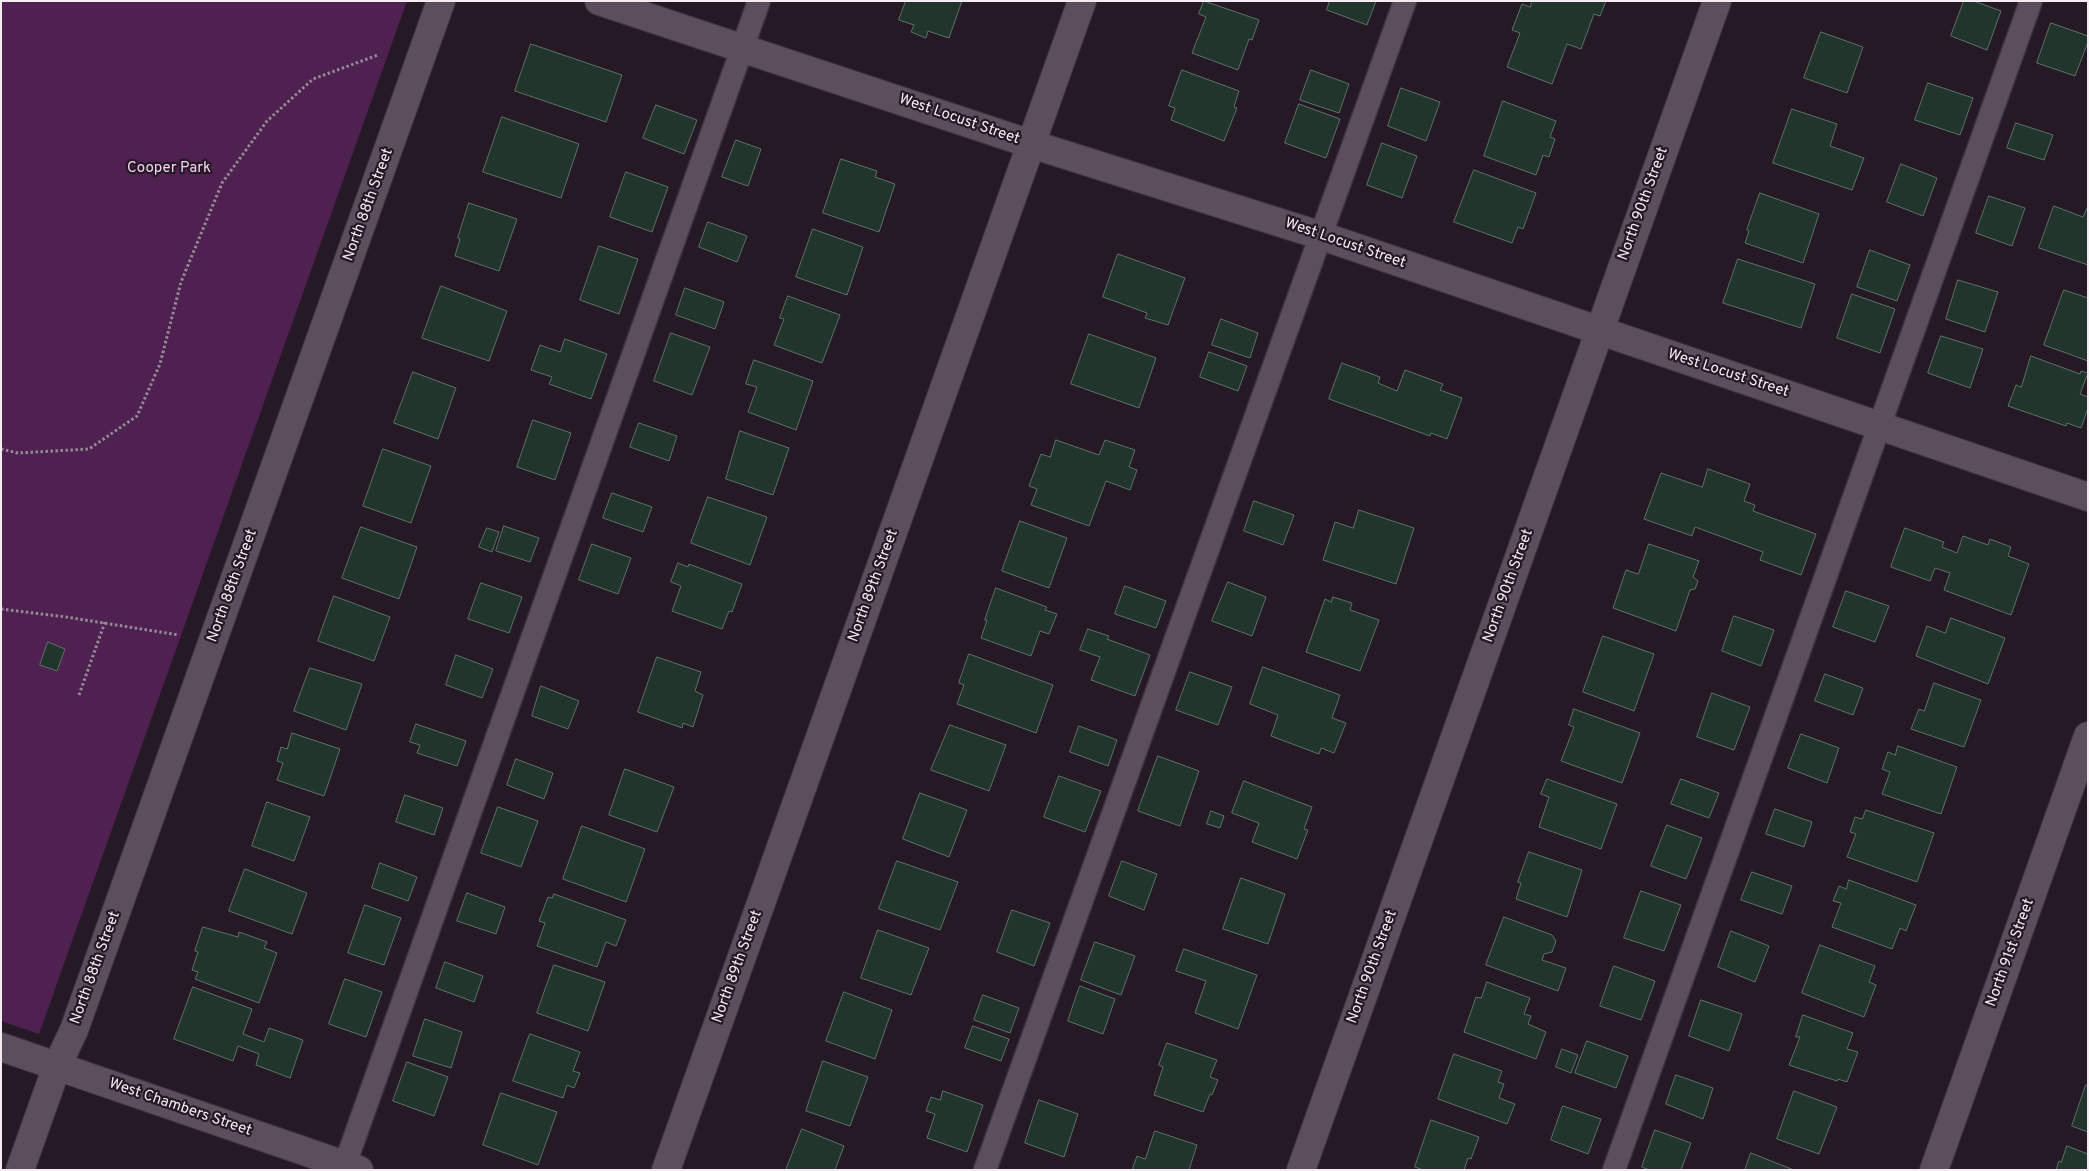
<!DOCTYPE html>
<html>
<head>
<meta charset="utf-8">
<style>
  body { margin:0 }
  #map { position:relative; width:2089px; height:1171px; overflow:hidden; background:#251925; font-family:Overpass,sans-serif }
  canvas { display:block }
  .frame { position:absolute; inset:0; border:2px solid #f4ebf3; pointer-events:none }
</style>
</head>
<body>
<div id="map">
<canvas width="2089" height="1171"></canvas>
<div class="frame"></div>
</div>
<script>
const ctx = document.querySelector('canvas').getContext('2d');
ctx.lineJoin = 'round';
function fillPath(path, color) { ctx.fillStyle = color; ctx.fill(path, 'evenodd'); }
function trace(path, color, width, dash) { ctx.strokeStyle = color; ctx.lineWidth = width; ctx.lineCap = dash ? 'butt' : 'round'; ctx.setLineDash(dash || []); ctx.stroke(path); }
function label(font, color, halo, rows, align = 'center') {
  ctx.font = font + ' Overpass,sans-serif'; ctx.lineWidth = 4.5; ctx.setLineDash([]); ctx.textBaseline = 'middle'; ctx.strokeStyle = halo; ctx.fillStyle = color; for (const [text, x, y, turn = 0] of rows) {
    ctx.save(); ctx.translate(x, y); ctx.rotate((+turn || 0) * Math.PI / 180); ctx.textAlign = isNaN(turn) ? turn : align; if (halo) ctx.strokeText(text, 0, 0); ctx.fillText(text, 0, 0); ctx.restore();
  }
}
fillPath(new Path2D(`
  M 1,1 L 407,1 L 39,1034 L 1,1021 Z`), '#4f2151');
const building = new Path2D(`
  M 906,1 L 962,1 L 949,38 L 928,31 L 926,38 L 911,32 L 914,25 L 899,20 Z
  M 1204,1 L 1259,20 L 1252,40 L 1249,39 L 1238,70 L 1192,53 L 1206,17 L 1199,14 Z
  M 1330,1 L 1376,1 L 1367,25 L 1327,10 Z
  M 1532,1 L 1606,1 L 1600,16 L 1594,14 L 1581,49 L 1567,44 L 1552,84 L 1507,67 L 1520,33 L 1512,30 L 1522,4 L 1530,7 Z
  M 1964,1 L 1974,1 L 2001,11 L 1987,50 L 1951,36 Z
  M 2051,23 L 2088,36 L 2088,42 L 2075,76 L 2037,63 Z
  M 1821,32 L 1863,47 L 1847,93 L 1804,78 Z
  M 531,44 L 622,75 L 606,122 L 515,91 Z
  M 1182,70 L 1239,91 L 1234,107 L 1237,108 L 1224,141 L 1171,120 L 1175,108 L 1169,106 Z
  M 1311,70 L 1349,84 L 1339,113 L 1300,100 Z
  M 1928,83 L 1973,98 L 1960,135 L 1915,120 Z
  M 1401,88 L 1440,102 L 1426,141 L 1388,126 Z
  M 1503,101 L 1556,121 L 1550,137 L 1555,139 L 1549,157 L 1543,155 L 1536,175 L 1484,156 Z
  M 1299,104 L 1340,119 L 1326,158 L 1285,143 Z
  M 656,105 L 697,120 L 684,154 L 643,138 Z
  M 1792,109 L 1837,124 L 1830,146 L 1864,158 L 1852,190 L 1773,163 Z
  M 502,117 L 579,144 L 561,198 L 483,172 Z
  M 2016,123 L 2053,135 L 2044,160 L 2007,148 Z
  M 736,140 L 761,149 L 748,186 L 722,177 Z
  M 1382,143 L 1417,156 L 1402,198 L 1367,185 Z
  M 841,159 L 877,171 L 875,177 L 895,184 L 879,232 L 823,213 Z
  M 1901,164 L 1937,178 L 1923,216 L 1887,202 Z
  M 1474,170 L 1536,193 L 1523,229 L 1518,227 L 1512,243 L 1454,222 Z
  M 626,172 L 668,187 L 652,232 L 610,217 Z
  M 1760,193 L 1819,214 L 1803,263 L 1745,243 L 1749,231 L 1747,230 Z
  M 1989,196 L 2025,208 L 2012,246 L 1976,233 Z
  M 469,203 L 517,219 L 499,271 L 455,256 L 460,239 L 458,238 Z
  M 2054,206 L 2083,217 L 2088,206 L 2088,265 L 2039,248 Z
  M 708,222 L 747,236 L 737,262 L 699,247 Z
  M 813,229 L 863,247 L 847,295 L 796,277 Z
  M 599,246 L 638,259 L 619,314 L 580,300 Z
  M 1870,250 L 1910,265 L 1897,301 L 1857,287 Z
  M 1118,254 L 1185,278 L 1168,325 L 1145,318 L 1147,313 L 1103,297 Z
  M 1738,259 L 1815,284 L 1801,328 L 1723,303 Z
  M 1958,280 L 1998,292 L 1985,332 L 1946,319 Z
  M 441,286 L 507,311 L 489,361 L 422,338 Z
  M 685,288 L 724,302 L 715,329 L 676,315 Z
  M 2064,290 L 2088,298 L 2088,361 L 2044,345 Z
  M 1852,294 L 1895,309 L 1880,353 L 1837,338 Z
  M 788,296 L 840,315 L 822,363 L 774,345 L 784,319 L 780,318 Z
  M 1221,319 L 1258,333 L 1250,358 L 1212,345 Z
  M 671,333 L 710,347 L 692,395 L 654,381 Z
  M 1089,334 L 1156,358 L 1139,408 L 1071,384 Z
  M 1941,336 L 1983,349 L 1970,388 L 1928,373 Z
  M 565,339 L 607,354 L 591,399 L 549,384 L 552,377 L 531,370 L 540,345 L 560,352 Z
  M 1209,352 L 1247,366 L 1238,391 L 1200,377 Z
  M 2031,356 L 2080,374 L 2081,371 L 2088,373 L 2080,394 L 2088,397 L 2088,408 L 2081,428 L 2067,423 L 2066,426 L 2008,406 L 2016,385 L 2021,387 Z
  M 754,360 L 813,381 L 796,430 L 748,412 L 757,387 L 746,384 Z
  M 1342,363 L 1380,377 L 1378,383 L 1397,391 L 1405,370 L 1443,384 L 1440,390 L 1462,398 L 1447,439 L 1431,433 L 1430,436 L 1329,399 Z
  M 413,372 L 456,388 L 438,439 L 394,423 Z
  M 533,420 L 571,433 L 555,480 L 517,467 Z
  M 639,423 L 677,436 L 669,461 L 630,447 Z
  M 740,431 L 789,448 L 773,495 L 726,479 Z
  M 1056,440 L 1099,455 L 1105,440 L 1135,450 L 1129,467 L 1137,470 L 1130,490 L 1106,481 L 1089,526 L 1031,505 L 1037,489 L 1029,486 L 1041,454 L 1050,457 Z
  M 383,449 L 431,466 L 411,523 L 363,506 Z
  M 1708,469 L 1750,484 L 1744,501 L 1755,505 L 1753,511 L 1816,534 L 1801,575 L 1760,560 L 1763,552 L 1695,527 L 1692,536 L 1644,519 L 1661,473 L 1702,487 Z
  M 612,493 L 652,507 L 643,532 L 603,518 Z
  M 708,497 L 767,517 L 750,565 L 691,543 Z
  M 1254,501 L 1294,515 L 1283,545 L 1244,531 Z
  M 1359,510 L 1414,528 L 1396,584 L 1323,560 L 1335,522 L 1353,528 Z
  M 1020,521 L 1067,538 L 1049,588 L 1002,571 Z
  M 504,526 L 539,538 L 530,562 L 496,551 Z
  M 361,527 L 417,547 L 399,599 L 342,578 Z
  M 487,528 L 499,532 L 492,552 L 479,547 Z
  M 1905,528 L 1944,542 L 1942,547 L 1957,553 L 1963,536 L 1988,545 L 1990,539 L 2011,547 L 2008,556 L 2029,564 L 2011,615 L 1944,590 L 1950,573 L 1935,568 L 1930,581 L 1891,567 Z
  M 592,544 L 631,558 L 618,594 L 579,580 Z
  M 1649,544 L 1699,561 L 1693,577 L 1698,581 L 1695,589 L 1690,590 L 1676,631 L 1613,608 L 1626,570 L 1638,574 Z
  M 678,563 L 688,567 L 689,564 L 742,584 L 732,612 L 729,611 L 722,629 L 672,611 L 681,586 L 671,582 Z
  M 1228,582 L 1266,597 L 1252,636 L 1212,621 Z
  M 481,583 L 522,597 L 509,633 L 468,619 Z
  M 1125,586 L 1166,601 L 1156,628 L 1115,614 Z
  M 996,588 L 1047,607 L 1045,610 L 1057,614 L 1049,634 L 1040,631 L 1031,656 L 981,638 L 987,620 L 985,620 Z
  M 1846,591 L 1889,606 L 1875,642 L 1833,627 Z
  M 334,596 L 390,617 L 374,661 L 318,641 Z
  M 1333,597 L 1352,603 L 1350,610 L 1379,620 L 1360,671 L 1306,652 L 1325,599 L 1331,602 Z
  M 1734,616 L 1774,630 L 1761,666 L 1722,651 Z
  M 1951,618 L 2005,638 L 1988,684 L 1916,656 L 1927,626 L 1945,633 Z
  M 1088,629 L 1109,636 L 1107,639 L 1150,655 L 1135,696 L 1091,680 L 1100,657 L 1080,650 Z
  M 1603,636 L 1654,654 L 1634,711 L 1583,692 Z
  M 48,642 L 65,649 L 57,671 L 40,665 Z
  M 969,654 L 1053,685 L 1036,733 L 957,704 L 964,685 L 959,683 Z
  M 456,655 L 493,669 L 482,698 L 446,685 Z
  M 657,657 L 701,672 L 695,691 L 703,695 L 693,727 L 683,723 L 682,728 L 638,712 Z
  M 1263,667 L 1340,695 L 1332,718 L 1346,723 L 1334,753 L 1321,748 L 1319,754 L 1271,736 L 1278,715 L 1250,704 Z
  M 310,668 L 362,684 L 346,730 L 294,711 Z
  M 1190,672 L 1232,687 L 1218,725 L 1176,710 Z
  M 1825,674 L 1863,688 L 1853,715 L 1815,701 Z
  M 1934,683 L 1981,700 L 1964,747 L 1911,729 L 1919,709 L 1924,711 Z
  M 541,686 L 579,701 L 568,729 L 532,716 Z
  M 1712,693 L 1750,707 L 1734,750 L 1697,737 Z
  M 1574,709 L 1640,733 L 1622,783 L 1561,761 L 1574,727 L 1569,725 Z
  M 416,724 L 466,741 L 457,766 L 417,753 L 420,745 L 410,742 Z
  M 950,725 L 1006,745 L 989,791 L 931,770 Z
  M 1079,726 L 1117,740 L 1108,766 L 1070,752 Z
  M 292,733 L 340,749 L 324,796 L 277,780 L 283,763 L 277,761 L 281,747 L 287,749 Z
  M 1801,734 L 1839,748 L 1827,783 L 1788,768 Z
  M 1898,746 L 1957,767 L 1941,814 L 1882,794 L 1890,772 L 1882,769 L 1888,752 L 1895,755 Z
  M 1158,756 L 1199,771 L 1180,826 L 1138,811 Z
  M 516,759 L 553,773 L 544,799 L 507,785 Z
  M 625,769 L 674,787 L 657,832 L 609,815 Z
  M 1059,776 L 1101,791 L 1085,832 L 1044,817 Z
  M 1547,779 L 1617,804 L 1601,849 L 1539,827 L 1549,797 L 1541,794 Z
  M 1681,779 L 1719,793 L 1709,818 L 1671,804 Z
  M 1244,781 L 1312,807 L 1304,829 L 1308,830 L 1297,859 L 1252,842 L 1259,823 L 1232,813 Z
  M 920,793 L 967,810 L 949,857 L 903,839 Z
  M 405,795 L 443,808 L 434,835 L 396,822 Z
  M 267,802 L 310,817 L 294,861 L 252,846 Z
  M 498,807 L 538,821 L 521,867 L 481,853 Z
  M 1775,809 L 1812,822 L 1804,847 L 1766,834 Z
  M 1866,810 L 1934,833 L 1917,882 L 1847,857 L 1856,834 L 1850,832 L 1855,817 L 1862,819 Z
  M 1211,811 L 1224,816 L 1220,828 L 1207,824 Z
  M 1667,825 L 1702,838 L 1686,879 L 1651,866 Z
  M 582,826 L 645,849 L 626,902 L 563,879 Z
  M 1529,852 L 1582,870 L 1567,917 L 1516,899 L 1521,883 L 1518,882 Z
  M 897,861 L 958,882 L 940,930 L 879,909 Z
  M 1122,861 L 1157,874 L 1144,910 L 1109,896 Z
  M 380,863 L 417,877 L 408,901 L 372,888 Z
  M 245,869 L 307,893 L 292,934 L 229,911 Z
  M 1752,872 L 1792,886 L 1782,914 L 1741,900 Z
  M 1241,878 L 1285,894 L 1268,944 L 1223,929 Z
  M 1849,880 L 1916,905 L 1906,931 L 1900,928 L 1892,949 L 1832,927 L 1841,903 L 1833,901 L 1839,886 L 1846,889 Z
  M 1641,891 L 1681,905 L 1664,951 L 1624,938 Z
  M 467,893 L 505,907 L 496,934 L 457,921 Z
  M 554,894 L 626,920 L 616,946 L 606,942 L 597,967 L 537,946 L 545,923 L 539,921 L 548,897 L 552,898 Z
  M 365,905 L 401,918 L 384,965 L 348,953 Z
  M 1012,910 L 1050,923 L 1034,966 L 997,952 Z
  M 1504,917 L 1552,935 L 1556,941 L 1552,952 L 1544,954 L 1542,960 L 1566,968 L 1558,991 L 1486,965 Z
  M 203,927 L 238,937 L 239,932 L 267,942 L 264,948 L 277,953 L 259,1003 L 195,979 L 198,972 L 192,970 L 198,952 L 195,951 Z
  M 878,930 L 929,948 L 911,995 L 861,978 Z
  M 1731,931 L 1769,946 L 1755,982 L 1718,967 Z
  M 1095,942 L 1135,956 L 1121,995 L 1081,980 Z
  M 1820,945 L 1875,966 L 1869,982 L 1876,985 L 1864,1017 L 1802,993 Z
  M 1184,949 L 1257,975 L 1238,1029 L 1195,1013 L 1206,981 L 1176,971 Z
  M 445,962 L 483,976 L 474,1002 L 436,988 Z
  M 554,965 L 605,982 L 588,1031 L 537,1013 Z
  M 1614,966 L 1655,981 L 1641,1020 L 1600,1006 Z
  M 345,979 L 382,992 L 366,1037 L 329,1024 Z
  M 1487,982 L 1530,998 L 1524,1014 L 1531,1016 L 1528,1024 L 1546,1032 L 1536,1059 L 1464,1032 L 1476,997 L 1481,998 Z
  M 1080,986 L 1115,999 L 1103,1034 L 1068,1021 Z
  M 193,987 L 252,1009 L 243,1034 L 264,1042 L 269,1028 L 303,1040 L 290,1078 L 256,1065 L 259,1054 L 238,1046 L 233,1061 L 174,1039 Z
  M 844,992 L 892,1010 L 875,1059 L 826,1041 Z
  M 983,995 L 1019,1008 L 1010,1033 L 974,1020 Z
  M 1701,1000 L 1742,1014 L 1729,1051 L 1689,1036 Z
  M 1803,1015 L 1853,1033 L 1847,1049 L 1858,1052 L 1847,1082 L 1838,1079 L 1837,1081 L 1789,1065 L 1800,1037 L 1796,1037 Z
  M 425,1019 L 462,1032 L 451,1068 L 413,1056 Z
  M 973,1026 L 1009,1039 L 1001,1061 L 965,1048 Z
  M 530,1034 L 580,1052 L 573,1071 L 580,1073 L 574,1088 L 567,1085 L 563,1098 L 513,1081 Z
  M 1587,1041 L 1628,1056 L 1616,1088 L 1575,1073 Z
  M 1167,1043 L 1217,1060 L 1210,1077 L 1218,1080 L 1212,1095 L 1210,1094 L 1203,1112 L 1154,1095 L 1163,1067 L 1159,1065 Z
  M 1562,1049 L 1578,1055 L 1571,1073 L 1556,1067 Z
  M 1454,1054 L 1502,1071 L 1498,1082 L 1504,1084 L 1499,1098 L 1515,1104 L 1507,1124 L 1438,1099 Z
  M 823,1061 L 868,1077 L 850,1126 L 806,1111 Z
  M 407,1062 L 448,1077 L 434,1116 L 393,1101 Z
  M 1676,1075 L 1713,1088 L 1703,1119 L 1666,1104 Z
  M 2086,1085 L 2088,1085 L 2088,1132 L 2072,1126 Z
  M 943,1091 L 983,1105 L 967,1152 L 927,1138 L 935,1114 L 926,1111 L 931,1097 L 940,1100 Z
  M 1794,1091 L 1837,1107 L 1819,1154 L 1777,1139 Z
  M 501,1093 L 557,1112 L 538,1165 L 483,1145 Z
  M 1039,1100 L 1078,1114 L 1064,1157 L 1025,1143 Z
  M 1563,1106 L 1601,1119 L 1588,1154 L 1551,1140 Z
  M 1431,1120 L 1479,1137 L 1471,1159 L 1468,1158 L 1464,1170 L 1423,1170 L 1415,1167 Z
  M 802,1129 L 844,1146 L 835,1170 L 786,1170 Z
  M 1655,1130 L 1691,1143 L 1681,1170 L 1649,1170 L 1642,1167 Z
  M 1155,1131 L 1197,1145 L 1189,1170 L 1132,1170 L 1137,1156 L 1145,1159 Z
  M 2067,1146 L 2088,1154 L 2088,1170 L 2056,1170 L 2059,1161 L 2061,1162 Z
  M 1751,1153 L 1794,1170 L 1745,1170 Z`);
fillPath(building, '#22352d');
trace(building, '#5c7168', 1);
const lane = new Path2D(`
  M 343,1170 L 759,1
  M 985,1170 L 1405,1
  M 1614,1170 L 2031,1`);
const street = new Path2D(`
  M 599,1 L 1031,144 L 1319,235 L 2088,497
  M 1,1047 L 359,1170
  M 20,1170 L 57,1066 L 74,1030 L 441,1
  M 666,1170 L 1082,1
  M 1301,1170 L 1717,1
  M 1934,1170 L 2088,736`);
trace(lane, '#3c333c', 25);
trace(street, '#3c333c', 30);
trace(new Path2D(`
  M 1,449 L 18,453 L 89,449 L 137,416 L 160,364 L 181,282 L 222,183 L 267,121 L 313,79 L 378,55
  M 1,609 L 66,617 L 179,635
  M 79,695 L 105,622`), '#958a94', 3, [2.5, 2.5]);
trace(lane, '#5c4e5c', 22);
trace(street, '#5c4e5c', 28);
label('15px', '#f4ebf3', '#251925', [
  ["West Locust Street",959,120,19],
  ["North 90th Street",1644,204,-70],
  ["North 88th Street",369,205,-70],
  ["West Locust Street",1345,244,19],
  ["West Locust Street",1728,374,18],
  ["North 88th Street",233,586,-70],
  ["North 89th Street",874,586,-70],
  ["North 90th Street",1509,586,-70],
  ["North 91st Street",2011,953,-70],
  ["North 89th Street",738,967,-70],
  ["North 90th Street",1373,967,-70],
  ["North 88th Street",96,968,-70],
  ["West Chambers Street",180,1108,19]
]);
label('15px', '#f8d2f8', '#251925', [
  ["Cooper Park",169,169]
]);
</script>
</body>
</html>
